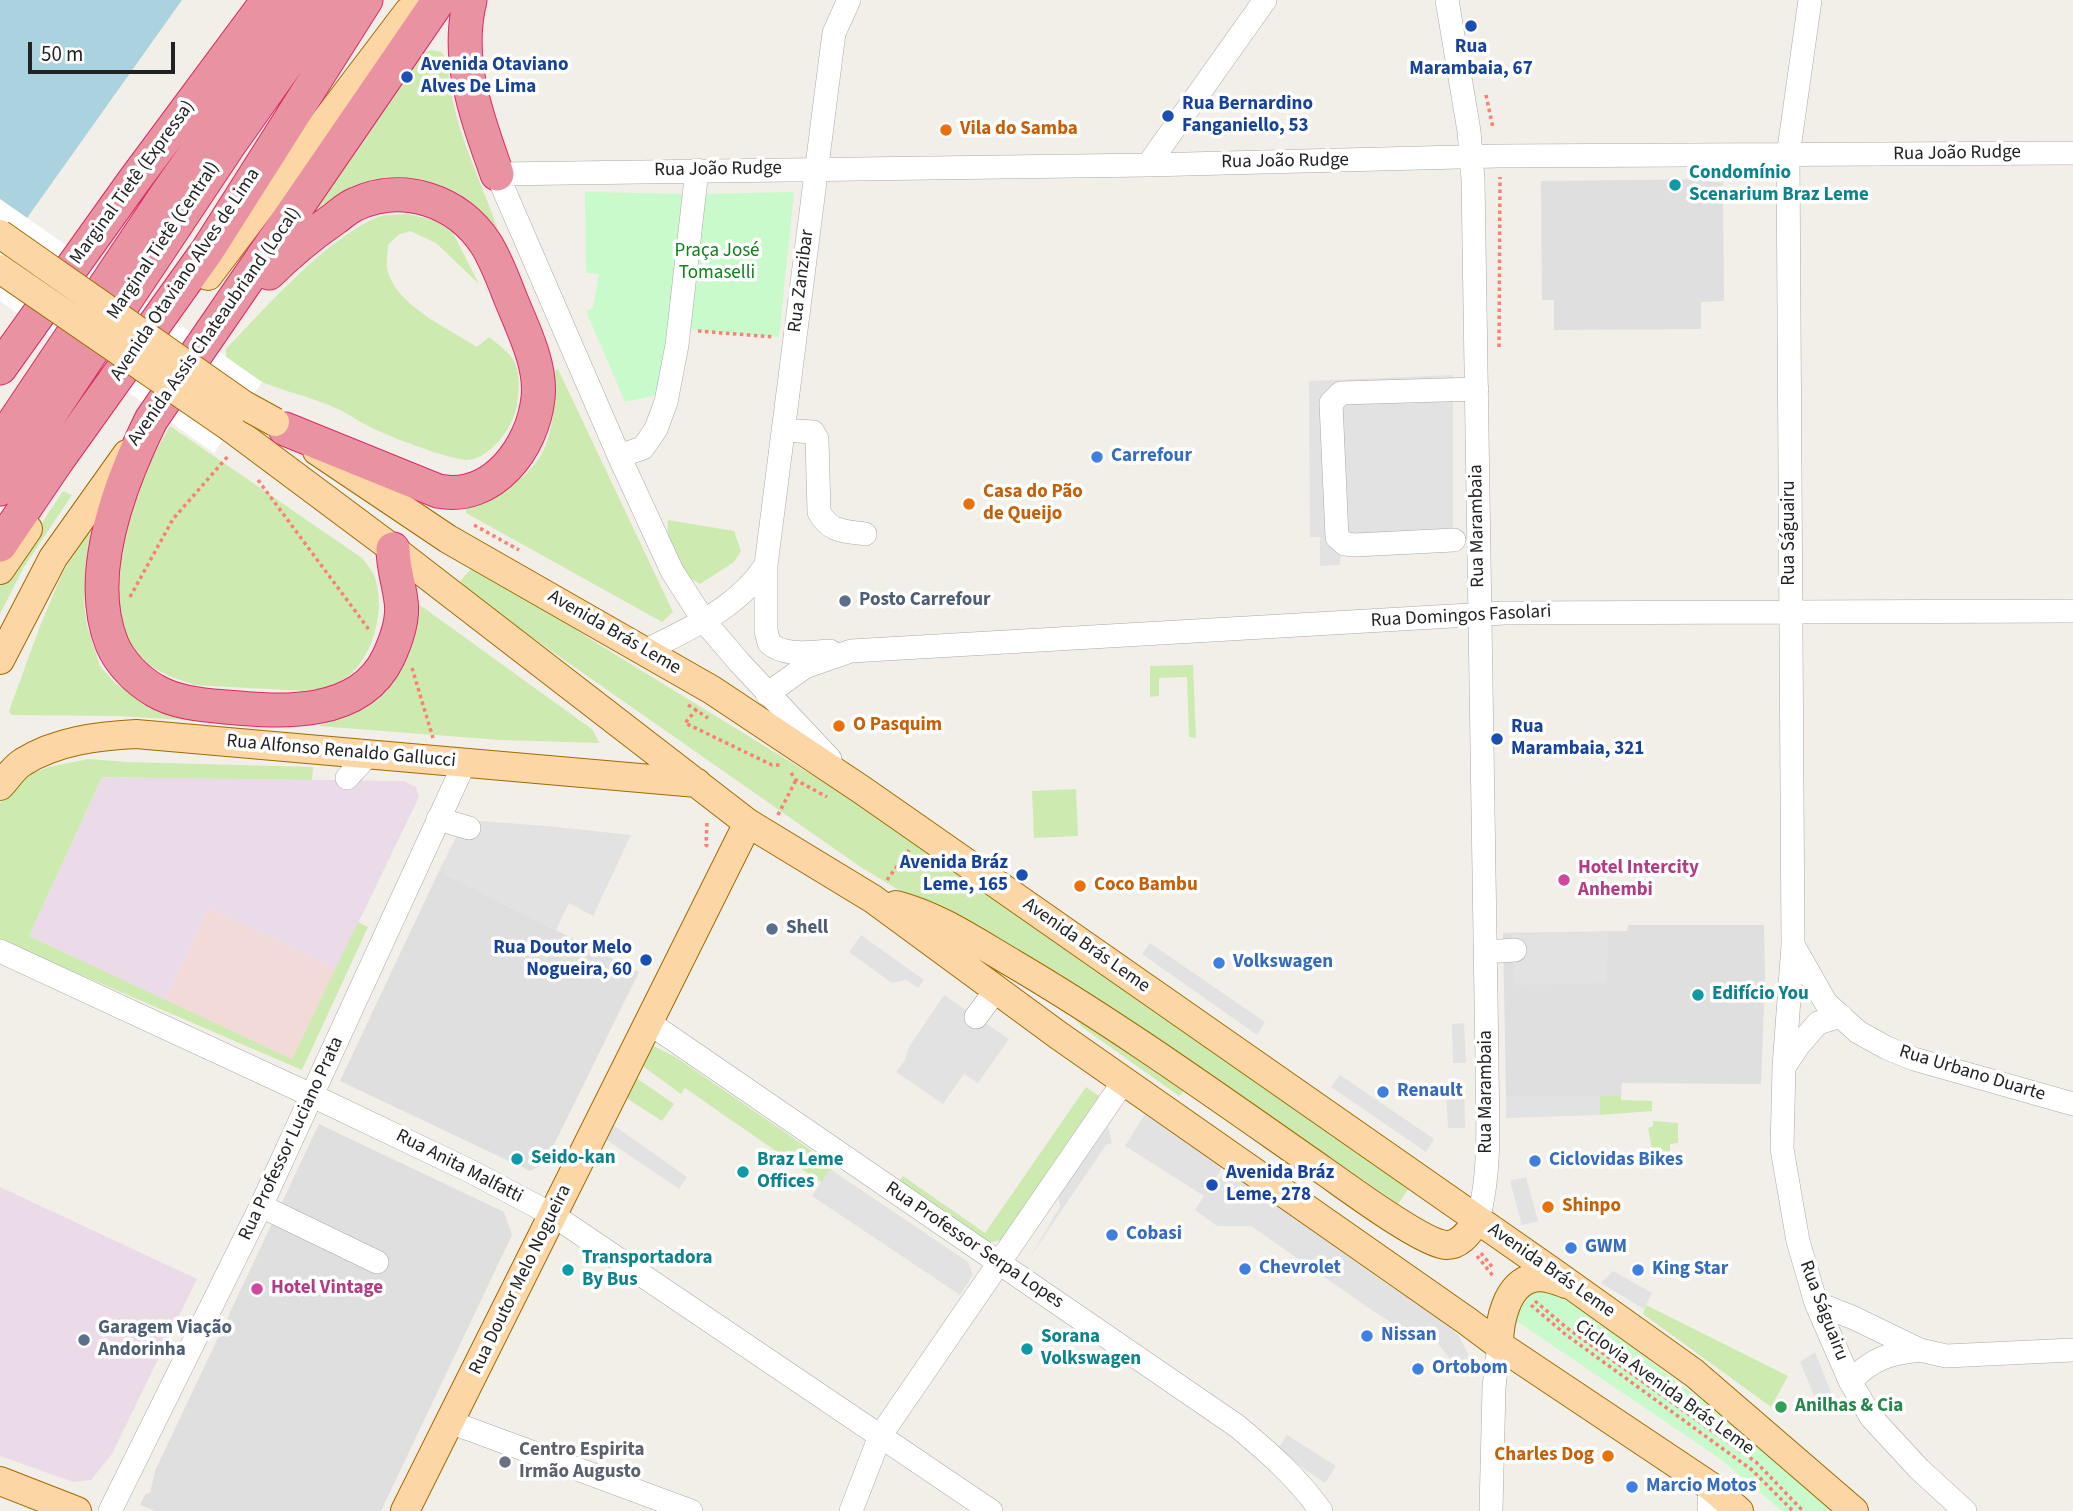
<!DOCTYPE html>
<html>
<head>
<meta charset="utf-8">
<style>
  body { margin:0 }
  #map { position:relative; width:2073px; height:1511px; overflow:hidden; background:#f2efe9; font-family:"Source Sans 3",sans-serif }
  canvas { display:block }
  .scale { position:absolute; left:28px; top:42px; width:147px; height:32px; box-sizing:border-box; border:4px solid #222; border-top:0; padding-left:9px; font-size:21px; line-height:24px; white-space:nowrap; color:#222; -webkit-text-stroke:5px #fff; paint-order:stroke }
</style>
</head>
<body>
<div id="map">
<canvas width="2073" height="1511"></canvas>
<div class="scale">50 m</div>
</div>
<script>
const ctx = document.querySelector('canvas').getContext('2d');
ctx.lineJoin = 'round';
function fillPath(path, color) { ctx.fillStyle = color; ctx.fill(path, 'evenodd'); }
function trace(path, color, width, dash) { ctx.strokeStyle = color; ctx.lineWidth = width; ctx.lineCap = dash ? 'butt' : 'round'; ctx.setLineDash(dash || []); ctx.stroke(path); }
function label(font, color, halo, rows, align = 'center') {
  ctx.font = font + ' "Source Sans 3",sans-serif'; ctx.lineWidth = 7; ctx.setLineDash([]); ctx.textBaseline = 'middle'; ctx.strokeStyle = halo; ctx.fillStyle = color; for (const [text, x, y, turn = 0] of rows) {
    ctx.save(); ctx.translate(x, y); ctx.rotate((+turn || 0) * Math.PI / 180); ctx.textAlign = isNaN(turn) ? turn : align; if (halo) ctx.strokeText(text, 0, 0); ctx.fillText(text, 0, 0); ctx.restore();
  }
}
fillPath(new Path2D(`
  M 1723,179 L 1724,301 L 1701,302 L 1701,329 L 1554,330 L 1554,300 L 1542,300 L 1541,181 Z
  M 439,871 L 639,972 L 545,1163 L 530,1171 L 340,1081 Z
  M 1628,925 L 1764,925 L 1765,978 L 1761,1084 L 1622,1083 L 1621,1096 L 1506,1097 L 1503,933 L 1627,931 Z
  M 319,1124 L 504,1212 L 512,1235 L 381,1511 L 155,1511 L 140,1505 L 145,1494 L 150,1493 L 155,1471 Z`), '#e0dfdf');
fillPath(new Path2D(`
  M 209,908 L 336,969 L 292,1059 L 165,1000 Z`), '#f2dad9');
fillPath(new Path2D(`
  M 102,777 L 404,781 L 416,787 L 419,797 L 336,969 L 209,908 L 165,1000 L 29,936 Z
  M 0,1187 L 197,1279 L 112,1454 L 91,1480 L 73,1482 L 0,1456 Z`), '#ebdbe8');
fillPath(new Path2D(`
  M 431,50 L 441,52 L 448,60 C 449,120 479,174 498,230 L 493,230 L 368,183 L 329,201 L 299,223 L 417,56 Z
  M 407,214 L 434,220 L 453,233 L 479,284 L 436,243 L 410,231 L 398,235 L 388,245 C 388,252 386,261 387,268 C 394,305 448,328 477,347 L 489,337 C 496,343 507,350 512,358 C 521,370 519,391 517,405 C 514,426 490,460 466,460 C 448,459 387,436 370,427 C 359,422 349,414 338,409 C 298,391 263,389 226,362 L 226,349 C 267,306 322,243 375,218 C 384,214 397,215 407,214 Z
  M 558,369 L 673,612 L 662,622 L 466,513 L 467,503 C 483,495 514,486 526,474 C 555,447 555,408 553,372 Z
  M 170,426 L 362,558 C 366,563 371,569 374,575 C 387,609 373,663 340,682 C 329,688 315,690 303,691 L 194,685 L 169,676 L 152,667 L 138,654 L 122,633 L 111,579 L 136,496 L 150,461 Z
  M 63,491 L 72,495 L 24,567 L 0,614 L 0,586 Z
  M 102,510 L 84,603 L 87,625 L 100,666 L 115,683 L 133,695 L 201,721 L 118,716 L 11,715 L 9,711 L 40,626 L 62,574 Z
  M 668,520 L 734,531 L 741,551 L 734,562 L 700,584 L 688,577 L 667,540 Z
  M 475,564 L 595,642 L 846,796 L 1409,1188 L 1398,1204 L 1224,1085 L 1189,1086 L 1179,1096 L 1082,1027 L 1048,989 L 1048,979 L 862,868 L 457,585 Z
  M 413,600 L 593,730 L 599,743 L 500,740 L 318,726 L 345,715 Z
  M 1193,665 L 1196,738 L 1189,737 L 1187,677 L 1159,678 L 1159,696 L 1150,697 L 1150,666 Z
  M 89,759 L 127,762 L 313,767 L 312,780 L 102,777 L 29,936 L 292,1059 L 358,922 L 368,927 L 302,1070 L 0,940 L 0,803 L 20,779 L 48,767 Z
  M 1076,789 L 1078,836 L 1034,838 L 1032,791 Z
  M 654,1046 L 677,1058 L 834,1166 L 822,1183 L 685,1088 L 681,1094 L 637,1062 Z
  M 631,1074 L 674,1104 L 662,1121 L 623,1096 Z
  M 1086,1087 L 1099,1096 L 1001,1240 L 988,1243 L 899,1181 L 903,1176 L 985,1233 Z
  M 1600,1096 L 1621,1096 L 1621,1100 L 1652,1101 L 1652,1111 L 1600,1115 Z
  M 1653,1121 L 1678,1123 L 1678,1143 L 1670,1144 L 1670,1166 L 1654,1164 L 1651,1158 L 1641,1165 L 1638,1152 L 1652,1149 L 1648,1128 L 1653,1126 Z
  M 1646,1305 L 1788,1376 L 1771,1407 L 1643,1314 Z`), '#cdebb0');
fillPath(new Path2D(`
  M 585,192 L 694,194 L 794,192 L 779,337 L 689,330 L 657,395 L 625,402 L 586,311 L 593,308 L 599,274 L 586,273 Z
  M 1522,1265 L 1670,1376 L 1805,1480 L 1833,1511 L 1782,1511 L 1719,1458 L 1490,1303 Z`), '#c8facc');
fillPath(new Path2D(`
  M 1453,375 L 1453,548 L 1341,553 L 1340,565 L 1320,566 L 1320,537 L 1310,537 L 1309,381 Z
  M 465,820 L 547,826 L 631,835 L 593,916 L 569,903 L 556,930 L 439,871 Z
  M 1608,932 L 1607,983 L 1514,985 L 1512,934 Z
  M 861,935 L 924,980 L 918,988 L 906,980 L 892,983 L 849,952 Z
  M 1150,943 L 1265,1022 L 1257,1035 L 1142,954 Z
  M 944,995 L 1009,1039 L 978,1083 L 964,1074 L 943,1104 L 896,1072 L 905,1060 L 909,1047 Z
  M 1464,1023 L 1466,1063 L 1453,1063 L 1452,1024 Z
  M 1340,1075 L 1434,1139 L 1426,1152 L 1331,1087 Z
  M 1464,1083 L 1465,1128 L 1448,1128 L 1446,1084 Z
  M 1600,1096 L 1600,1115 L 1506,1118 L 1506,1097 Z
  M 1145,1114 L 1224,1164 L 1208,1192 L 1227,1170 L 1391,1287 L 1438,1315 L 1459,1336 L 1474,1366 L 1460,1372 L 1426,1328 L 1416,1338 L 1373,1311 L 1251,1226 L 1217,1226 L 1195,1210 L 1204,1196 L 1125,1146 Z
  M 609,1122 L 687,1177 L 679,1189 L 601,1136 Z
  M 1108,1126 L 1112,1143 L 1106,1145 L 1028,1260 L 1060,1207 L 1058,1196 Z
  M 830,1169 L 968,1262 L 973,1275 L 960,1295 L 812,1196 Z
  M 1526,1177 L 1538,1221 L 1522,1225 L 1510,1181 Z
  M 1613,1271 L 1652,1293 L 1644,1309 L 1601,1283 Z
  M 1815,1352 L 1832,1395 L 1822,1414 L 1800,1362 Z
  M 1287,1435 L 1336,1466 L 1325,1483 L 1277,1450 Z`), '#e2e2e2');
fillPath(new Path2D(`
  M 0,0 L 182,0 L 0,256 Z`), '#aad3df');
fillPath(new Path2D(`
  M 0,199 L 262,382 L 214,453 L 0,301 Z`), '#fff');
const minor = new Path2D(`
  M 1447,0 L 1469,131 L 1473,179 L 1487,1061 C 1487,1114 1492,1168 1478,1220
  M 1148,165 L 1265,0
  M 783,430 L 813,432 L 817,439 L 819,512 C 829,532 845,531 865,534
  M 619,456 L 643,448 L 656,429 L 666,402 L 677,345 L 697,170
  M 1454,540 L 1355,545 L 1345,544 L 1337,537 L 1331,403 L 1341,393 L 1477,389
  M 645,651 C 690,628 737,609 766,565
  M 830,651 C 811,652 785,657 769,643 L 766,631 L 766,565 L 831,56 L 834,33 L 849,0
  M 767,694 L 805,667 L 851,651 L 1504,613 L 2073,611
  M 830,759 L 739,662 L 704,621 L 672,571 L 619,456 L 497,174 L 1148,165 L 1498,156 L 2073,153
  M 347,778 L 369,754
  M 438,819 L 469,828
  M 1793,945 L 1826,1003 L 1858,1032 L 1887,1048 L 1914,1059 L 2073,1104
  M 0,951 L 313,1096 L 472,1172 L 553,1215 L 991,1511
  M 1485,952 L 1515,950
  M 1841,1016 L 1818,1023 L 1798,1046 L 1784,1067 L 1782,1149 L 1798,1241 L 1816,1303 L 1850,1381 L 1871,1417 L 1919,1469 L 1965,1511
  M 976,1017 L 996,990
  M 648,1022 L 1237,1426 C 1268,1452 1297,1477 1321,1511
  M 1784,1067 L 1793,945 L 1788,156 L 1810,0
  M 261,1206 L 377,1262
  M 1816,1303 L 1854,1318 L 1920,1350 L 1946,1356 L 2073,1350
  M 1850,1381 C 1874,1358 1887,1354 1920,1350
  M 450,1422 L 691,1511
  M 110,1511 L 261,1206 L 465,762
  M 851,1511 L 880,1436 L 1124,1081
  M 1491,1511 L 1494,1387 L 1499,1345
  M 1709,1511 L 1710,1486`);
const major = new Path2D(`
  M 208,276 L 408,12 L 425,0
  M 231,428 L 393,549 L 748,823 L 873,899 L 1058,1035 L 1467,1321 L 1499,1345 L 1710,1486 L 1739,1511
  M 317,451 L 448,539 L 712,690 L 862,790 L 1557,1275 L 1694,1373 L 1854,1511
  M 0,570 L 28,529
  M 0,660 L 53,558 L 127,454
  M 0,786 C 7,779 14,767 23,762 C 56,741 98,736 136,734 L 697,783
  M 896,905 C 939,916 976,942 1014,964 C 1121,1027 1222,1100 1324,1171 C 1347,1187 1422,1243 1446,1245 C 1461,1246 1470,1230 1478,1220
  M 1499,1345 C 1499,1323 1506,1284 1533,1278 C 1544,1275 1556,1280 1566,1284
  M 0,1481 L 77,1511
  M 405,1511 L 748,823`);
const highway = new Path2D(`
  M 470,0 C 455,61 477,117 497,174
  M 269,273 C 289,253 311,235 334,219 C 341,214 348,207 356,204 C 403,182 458,201 486,244 C 496,260 503,279 510,297 C 522,327 542,365 538,398 C 533,447 493,502 438,491 L 285,429
  M 0,368 L 133,182 L 268,0
  M 0,443 L 166,195 L 303,0
  M 0,489 L 227,148 L 309,32 L 337,0
  M 0,545 L 57,461 L 207,251 L 366,0
  M 393,549 C 393,568 399,583 401,601 C 404,620 396,641 388,658 C 359,718 281,712 226,707 C 203,705 175,703 154,690 C 137,680 120,663 112,644 C 84,575 120,483 151,420 L 439,0`);
trace(minor, '#a9a9a9', 24);
trace(major, '#a06b00', 30);
trace(highway, '#dc2a67', 35);
trace(new Path2D(`
  M 1486,95 L 1493,128
  M 698,331 L 774,337
  M 1499,347 L 1500,177
  M 258,480 L 370,631
  M 474,525 L 519,550
  M 130,597 L 173,519 L 229,455
  M 412,668 L 433,738
  M 688,705 L 708,718
  M 697,709 L 685,723 L 772,765 L 782,765
  M 791,773 L 796,780 L 827,797
  M 778,815 L 797,778
  M 707,823 L 706,845 L 709,847
  M 887,880 L 909,850
  M 1481,1253 L 1493,1268
  M 1477,1256 L 1494,1277
  M 1535,1301 L 1567,1328 L 1756,1462 L 1803,1511
  M 1531,1305 L 1565,1334 L 1752,1470 L 1793,1511`), '#fa8072', 3.5, [3.5, 3.5]);
trace(minor, '#fff', 23);
trace(major, '#fcd6a4', 28);
trace(highway, '#e892a2', 33);
const majorBridge = new Path2D(`
  M 0,234 L 244,405 L 275,422
  M 0,269 L 231,428`);
trace(majorBridge, '#a06b00', 30, []);
trace(majorBridge, '#fcd6a4', 28);
for (const [x, y, r, color] of [
  [1471,26,7,"#1a4fb4"],
  [407,77,7,"#1a4fb4"],
  [1168,116,7,"#1a4fb4"],
  [946,130,7,"#e8710a"],
  [1675,185,7,"#0f9aa8"],
  [1097,457,7,"#3f7fe0"],
  [969,504,7,"#e8710a"],
  [845,601,7,"#5c6f8a"],
  [839,726,7,"#e8710a"],
  [1497,739,7,"#1a4fb4"],
  [1022,875,7,"#1a4fb4"],
  [1564,880,7,"#d1479c"],
  [1080,886,7,"#e8710a"],
  [772,929,7,"#5c6f8a"],
  [646,960,7,"#1a4fb4"],
  [1219,963,7,"#3f7fe0"],
  [1698,995,7,"#0f9aa8"],
  [1383,1092,7,"#3f7fe0"],
  [517,1159,7,"#0f9aa8"],
  [1535,1161,7,"#3f7fe0"],
  [743,1172,7,"#0f9aa8"],
  [1212,1185,7,"#1a4fb4"],
  [1548,1207,7,"#e8710a"],
  [1112,1235,7,"#3f7fe0"],
  [1571,1248,7,"#3f7fe0"],
  [1245,1269,7,"#3f7fe0"],
  [568,1270,7,"#0f9aa8"],
  [1638,1270,7,"#3f7fe0"],
  [257,1289,7,"#d1479c"],
  [1367,1336,7,"#3f7fe0"],
  [84,1340,7,"#5c6f8a"],
  [1027,1349,7,"#0f9aa8"],
  [1418,1369,7,"#3f7fe0"],
  [1781,1407,7,"#2e9e5b"],
  [1608,1456,7,"#e8710a"],
  [505,1462,7,"#6b7280"],
  [1632,1487,7,"#3f7fe0"]
]) { const dot = new Path2D(); dot.arc(x, y, r, 0, 2 * Math.PI); ctx.fillStyle = color; ctx.fill(dot); trace(dot, '#fff', 2.5); }
label('bold 19px', '#164399', '#fff', [
  ["Rua",1471,48,"center"],
  ["Marambaia, 67",1471,70,"center"],
  ["Avenida Otaviano",421,66],
  ["Alves De Lima",421,88],
  ["Rua Bernardino",1182,105],
  ["Fanganiello, 53",1182,127],
  ["Rua",1511,728],
  ["Marambaia, 321",1511,750],
  ["Avenida Bráz",1008,864,"right"],
  ["Leme, 165",1008,886,"right"],
  ["Rua Doutor Melo",632,949,"right"],
  ["Nogueira, 60",632,971,"right"],
  ["Avenida Bráz",1226,1174],
  ["Leme, 278",1226,1196]
], 'left');
label('bold 19px', '#c56008', '#fff', [
  ["Vila do Samba",960,130],
  ["Casa do Pão",983,493],
  ["de Queijo",983,515],
  ["O Pasquim",853,726],
  ["Coco Bambu",1094,886],
  ["Shinpo",1562,1207],
  ["Charles Dog",1594,1456,"right"]
], 'left');
label('19px', '#222', '#fff', [
  ["Rua João Rudge",1957,154,-1],
  ["Rua João Rudge",1285,162,-1],
  ["Rua João Rudge",718,170,-1],
  ["Marginal Tietê (Expressa)",133,183,-54],
  ["Marginal Tietê (Central)",164,241,-56],
  ["Avenida Otaviano Alves de Lima",186,275,-56],
  ["Rua Zanzibar",802,281,-83],
  ["Avenida Assis Chateaubriand (Local)",215,327,-55],
  ["Rua Marambaia",1478,526,-91],
  ["Rua Ságuairu",1790,533,-90],
  ["Rua Domingos Fasolari",1461,617,-3],
  ["Avenida Brás Leme",614,633,30],
  ["Rua Alfonso Renaldo Gallucci",341,752,5],
  ["Avenida Brás Leme",1086,946,35],
  ["Rua Urbano Duarte",1972,1074,17],
  ["Rua Marambaia",1487,1092,-90],
  ["Rua Professor Luciano Prata",292,1139,-65],
  ["Rua Anita Malfatti",459,1167,27],
  ["Rua Professor Serpa Lopes",974,1246,34],
  ["Avenida Brás Leme",1551,1271,35],
  ["Rua Doutor Melo Nogueira",521,1280,-64],
  ["Rua Ságuairu",1823,1311,69],
  ["Ciclovia Avenida Brás Leme",1664,1388,36]
]);
label('bold 19px', '#0d838f', '#fff', [
  ["Condomínio",1689,174],
  ["Scenarium Braz Leme",1689,196],
  ["Edifício You",1712,995],
  ["Seido-kan",531,1159],
  ["Braz Leme",757,1161],
  ["Offices",757,1183],
  ["Transportadora",582,1259],
  ["By Bus",582,1281],
  ["Sorana",1041,1338],
  ["Volkswagen",1041,1360]
], 'left');
label('19px', '#0c8416', '#fff', [
  ["Praça José",717,252],
  ["Tomaselli",717,274]
]);
label('bold 19px', '#366cbe', '#fff', [
  ["Carrefour",1111,457],
  ["Volkswagen",1233,963],
  ["Renault",1397,1092],
  ["Ciclovidas Bikes",1549,1161],
  ["Cobasi",1126,1235],
  ["GWM",1585,1248],
  ["Chevrolet",1259,1269],
  ["King Star",1652,1270],
  ["Nissan",1381,1336],
  ["Ortobom",1432,1369],
  ["Marcio Motos",1646,1487]
], 'left');
label('bold 19px', '#4e5e75', '#fff', [
  ["Posto Carrefour",859,601],
  ["Shell",786,929],
  ["Garagem Viação",98,1329],
  ["Andorinha",98,1351]
], 'left');
label('bold 19px', '#b23c85', '#fff', [
  ["Hotel Intercity",1578,869],
  ["Anhembi",1578,891],
  ["Hotel Vintage",271,1289]
], 'left');
label('bold 19px', '#27864d', '#fff', [
  ["Anilhas & Cia",1795,1407]
], 'left');
label('bold 19px', '#5b616d', '#fff', [
  ["Centro Espirita",519,1451],
  ["Irmão Augusto",519,1473]
], 'left');
</script>
</body>
</html>
